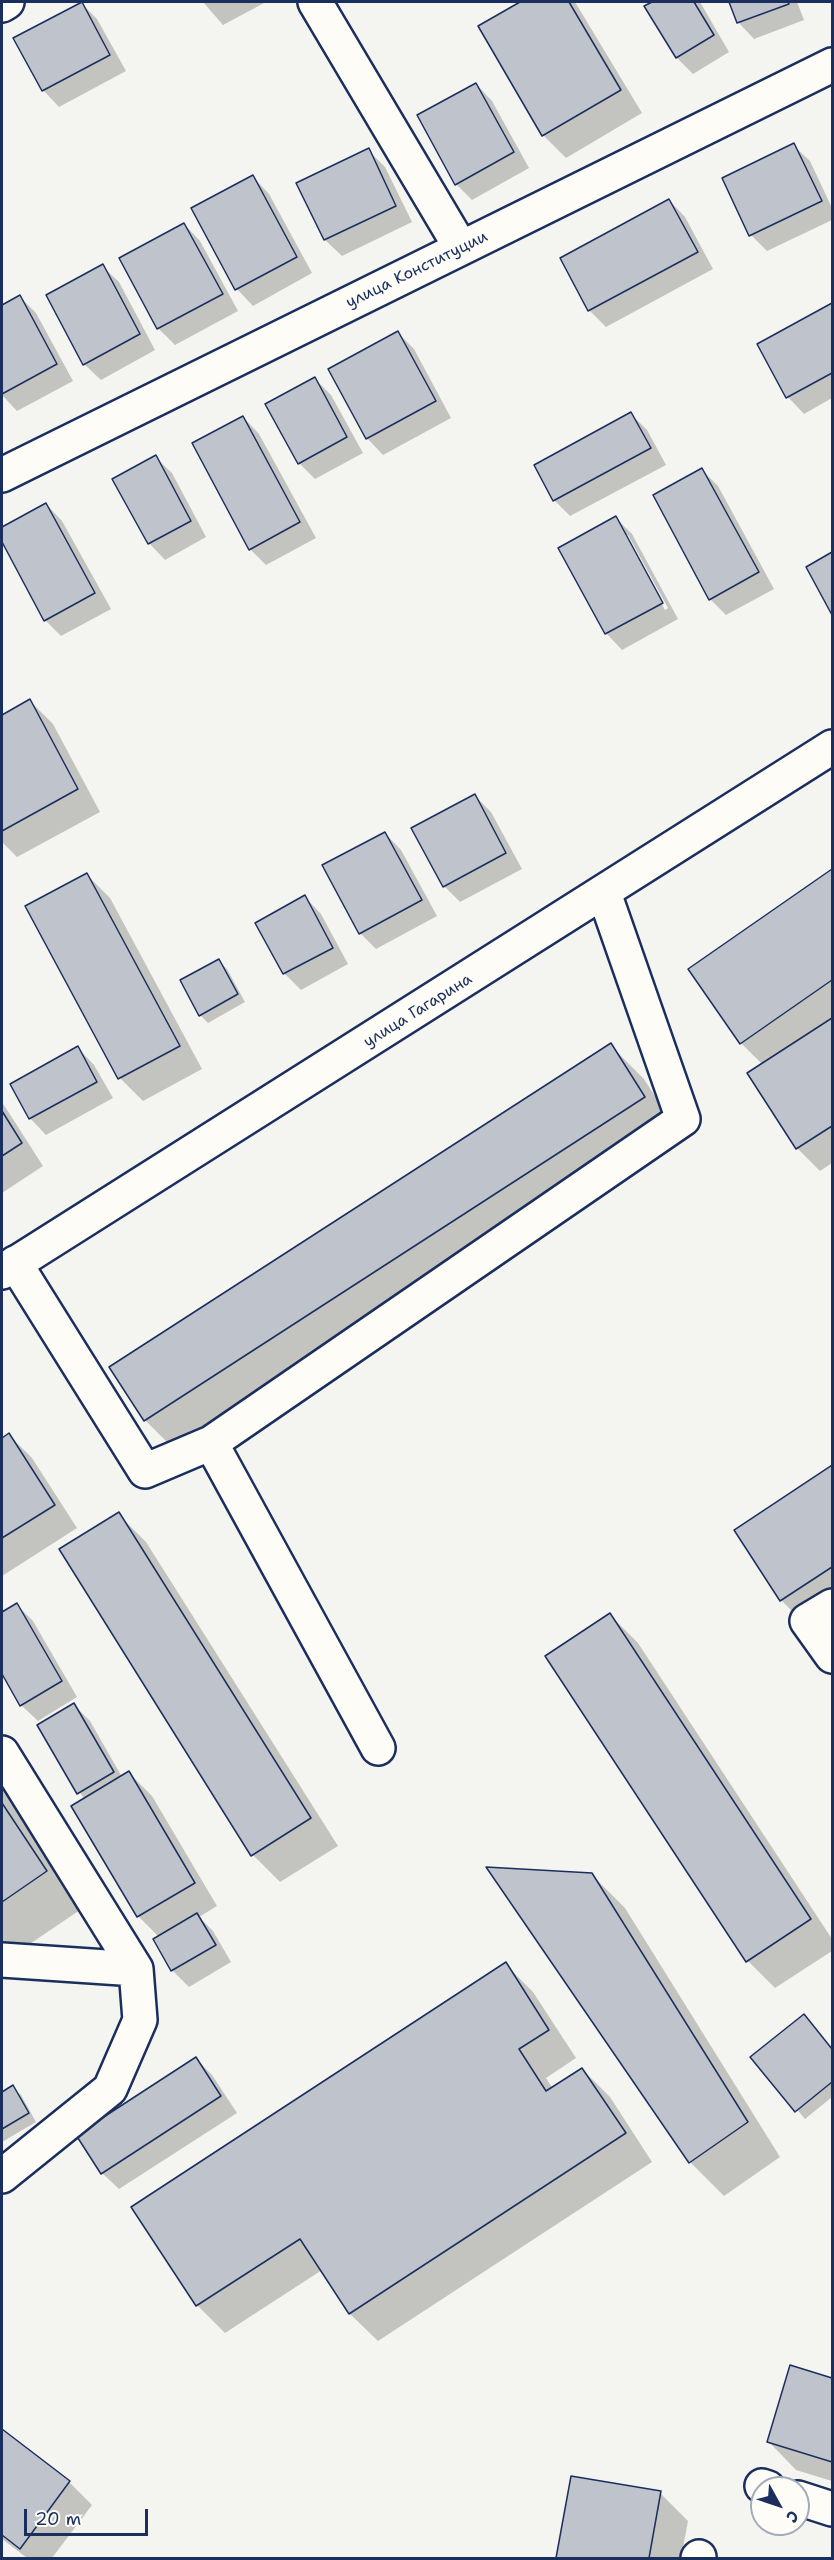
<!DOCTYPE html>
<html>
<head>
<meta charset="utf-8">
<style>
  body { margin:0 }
  #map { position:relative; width:834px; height:2560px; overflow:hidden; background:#f4f4f1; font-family:"Shantell Sans",sans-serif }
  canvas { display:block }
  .frame { position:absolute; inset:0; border:3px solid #1b2f5e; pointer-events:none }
  .north { position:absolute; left:750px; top:2476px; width:60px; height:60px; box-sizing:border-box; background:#fdfcf7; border:2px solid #a3aaba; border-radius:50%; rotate:130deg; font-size:16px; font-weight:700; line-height:24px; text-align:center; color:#1b2f5e }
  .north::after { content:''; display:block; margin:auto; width:21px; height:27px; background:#1b2f5e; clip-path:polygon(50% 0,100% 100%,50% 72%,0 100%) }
  .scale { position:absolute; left:24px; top:2509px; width:124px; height:27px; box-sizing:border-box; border:3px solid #1b2f5e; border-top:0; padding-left:8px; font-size:18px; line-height:21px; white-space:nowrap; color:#1b2f5e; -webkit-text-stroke:4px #fdfcf7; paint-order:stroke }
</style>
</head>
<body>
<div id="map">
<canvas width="834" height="2560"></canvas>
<div class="frame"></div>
<div class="north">С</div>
<div class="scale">20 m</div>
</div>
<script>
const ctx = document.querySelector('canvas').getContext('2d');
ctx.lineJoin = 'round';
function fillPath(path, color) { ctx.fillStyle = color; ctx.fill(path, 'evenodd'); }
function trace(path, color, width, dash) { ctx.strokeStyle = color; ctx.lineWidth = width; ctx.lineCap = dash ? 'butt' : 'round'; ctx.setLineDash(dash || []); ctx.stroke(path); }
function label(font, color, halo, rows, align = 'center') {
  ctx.font = font + ' "Shantell Sans",sans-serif'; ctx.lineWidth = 4.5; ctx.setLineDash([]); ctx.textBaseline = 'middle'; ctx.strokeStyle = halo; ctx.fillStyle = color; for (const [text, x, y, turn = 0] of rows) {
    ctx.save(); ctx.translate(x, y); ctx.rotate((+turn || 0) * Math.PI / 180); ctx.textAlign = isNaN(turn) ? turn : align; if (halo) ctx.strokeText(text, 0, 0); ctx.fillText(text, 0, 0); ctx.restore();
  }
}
fillPath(new Path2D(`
  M 203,2 L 266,2 L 223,25 Z
  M 523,2 L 575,2 L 642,113 L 566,158 L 543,135 L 480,27 Z
  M 655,2 L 700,2 L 729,52 L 693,74 L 677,58 L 647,7 Z
  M 730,2 L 797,2 L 804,20 L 754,39 L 738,22 Z
  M 81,3 L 97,19 L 126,71 L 59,107 L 43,90 Z
  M 476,84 L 492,101 L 529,168 L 472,200 L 456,184 Z
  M 793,145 L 810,161 L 832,208 L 832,220 L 767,251 L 751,235 Z
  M 368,150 L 385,167 L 412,222 L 342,256 L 325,240 L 298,184 Z
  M 253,177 L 269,194 L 312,273 L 253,306 L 237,289 L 193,209 Z
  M 669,200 L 685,217 L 713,269 L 606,327 L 589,310 L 562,258 Z
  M 184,224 L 200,241 L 238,311 L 175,345 L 158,328 L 121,258 Z
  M 102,266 L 119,282 L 155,350 L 101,380 L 84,364 Z
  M 20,297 L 36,313 L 73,381 L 17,411 L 2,395 L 2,306 Z
  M 832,304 L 832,398 L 804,414 L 788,397 L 759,344 Z
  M 398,333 L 414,349 L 451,418 L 383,455 L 367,438 L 330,370 Z
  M 315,379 L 331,395 L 363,453 L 315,479 L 299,463 Z
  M 631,414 L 647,430 L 666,465 L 570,516 L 554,500 Z
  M 243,417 L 259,434 L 316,538 L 266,565 L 250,549 Z
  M 155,457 L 172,473 L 206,537 L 165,560 L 149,543 Z
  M 702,470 L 718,486 L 774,589 L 726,615 L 710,599 Z
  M 46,504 L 62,521 L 111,609 L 61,636 L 45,620 L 2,539 L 2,528 Z
  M 616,518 L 632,534 L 678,619 L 622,650 L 606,633 ZM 625,535 L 628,535 L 668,608 L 665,610 Z
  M 832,554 L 832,612 L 808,567 Z
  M 30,701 L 53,724 L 100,812 L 17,857 L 2,842 L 2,717 Z
  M 474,795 L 491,812 L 522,869 L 460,902 L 444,886 Z
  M 385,833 L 401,850 L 437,916 L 376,949 L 360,933 Z
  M 832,870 L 832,1163 L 820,1171 L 797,1148 L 749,1074 L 763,1065 L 741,1043 L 690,969 Z
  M 87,875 L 110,898 L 202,1069 L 143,1101 L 120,1078 L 27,907 Z
  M 305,897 L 321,914 L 348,964 L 301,990 L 284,973 L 257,923 Z
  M 219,961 L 227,969 L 245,1002 L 208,1023 L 200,1015 Z
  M 610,1045 L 644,1079 L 677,1131 L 179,1454 L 145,1420 L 111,1368 Z
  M 78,1048 L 94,1065 L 113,1098 L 46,1135 L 30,1118 Z
  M 2,1102 L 43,1166 L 2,1193 Z
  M 9,1435 L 32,1458 L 77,1528 L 2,1576 L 2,1440 Z
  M 832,1467 L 832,1612 L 809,1628 L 781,1600 L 736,1530 Z
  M 118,1514 L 146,1542 L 338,1846 L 280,1882 L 253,1855 Z
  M 17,1605 L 33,1621 L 77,1697 L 38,1721 L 21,1705 L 2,1671 L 2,1614 Z
  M 610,1615 L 638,1643 L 832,1939 L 832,1951 L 775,1988 L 748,1961 Z
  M 74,1705 L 90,1721 L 122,1777 L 129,1773 L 152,1796 L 217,1906 L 199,1917 L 213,1931 L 231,1962 L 189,1987 L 173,1971 L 155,1939 L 159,1937 L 138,1916 L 73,1806 L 84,1799 L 39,1725 Z
  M 2,1788 L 83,1908 L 12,1956 L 2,1945 Z
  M 489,1868 L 591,1874 L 625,1908 L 780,2157 L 724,2196 L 690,2162 Z
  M 505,1964 L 533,1992 L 576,2058 L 546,2078 L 553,2089 L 582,2069 L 610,2097 L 652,2162 L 378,2341 L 350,2314 L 322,2270 L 225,2333 L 197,2305 L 133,2207 Z
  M 812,2024 L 832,2049 L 832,2097 L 805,2119 L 753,2057 Z
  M 196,2059 L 212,2075 L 237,2113 L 119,2189 L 102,2173 Z
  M 12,2087 L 21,2095 L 36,2122 L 2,2142 L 2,2094 Z
  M 791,2367 L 832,2380 L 832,2481 L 796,2470 L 769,2442 Z
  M 2,2431 L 69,2482 L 92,2505 L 52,2558 L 27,2558 L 2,2539 Z
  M 572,2477 L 660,2493 L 688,2521 L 681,2558 L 558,2558 Z`), '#0003');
const building = new Path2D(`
  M 82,2 L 110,55 L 42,91 L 13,38 Z
  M 520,2 L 569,2 L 621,90 L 542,136 L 478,26 Z
  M 652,2 L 694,2 L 714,35 L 676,58 L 644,6 Z
  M 729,2 L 788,2 L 789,4 L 737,23 Z
  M 476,83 L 514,152 L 455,185 L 417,115 Z
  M 794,143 L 822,201 L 749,236 L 722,178 Z
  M 369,148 L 396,206 L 324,240 L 296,183 Z
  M 253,175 L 297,257 L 235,290 L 191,208 Z
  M 669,199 L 698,252 L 588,311 L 560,258 Z
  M 184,223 L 223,294 L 157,329 L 119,258 Z
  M 103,264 L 140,334 L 83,365 L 46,295 Z
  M 20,295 L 57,364 L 2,394 L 2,305 Z
  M 832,303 L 832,373 L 786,398 L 757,344 Z
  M 398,331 L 436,401 L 366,439 L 328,369 Z
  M 315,377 L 347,437 L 298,464 L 265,404 Z
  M 631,412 L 651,448 L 553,501 L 534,465 Z
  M 243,416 L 300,522 L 249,550 L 192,443 Z
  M 156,455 L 191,521 L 148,544 L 112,479 Z
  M 702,468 L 759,572 L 709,600 L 653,495 Z
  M 46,503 L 95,593 L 44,621 L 2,542 L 2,527 Z
  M 616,516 L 663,603 L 605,634 L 558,548 Z
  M 832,552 L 832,615 L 806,567 Z
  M 30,699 L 78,789 L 2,831 L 2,715 Z
  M 475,794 L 506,853 L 443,887 L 411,828 Z
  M 385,832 L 422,900 L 359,934 L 322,865 Z
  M 832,869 L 832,980 L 740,1044 L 688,969 Z
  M 87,873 L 180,1046 L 118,1079 L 25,906 Z
  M 305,895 L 333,948 L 283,974 L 255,923 Z
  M 219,959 L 238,994 L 199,1016 L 180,980 Z
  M 832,1018 L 832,1126 L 796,1149 L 747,1073 Z
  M 611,1043 L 645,1097 L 144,1421 L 109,1367 Z
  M 78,1046 L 97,1082 L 29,1119 L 10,1084 Z
  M 2,1111 L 22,1143 L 2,1156 Z
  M 9,1433 L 55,1505 L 2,1538 L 2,1438 Z
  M 832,1465 L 832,1567 L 780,1601 L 734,1530 Z
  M 119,1512 L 311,1818 L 251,1856 L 59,1549 Z
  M 17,1603 L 62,1681 L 20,1706 L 2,1674 L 2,1612 Z
  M 610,1613 L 811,1919 L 746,1962 L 545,1656 Z
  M 74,1703 L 114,1772 L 77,1794 L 37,1725 Z
  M 129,1771 L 195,1883 L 137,1917 L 71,1806 Z
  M 2,1803 L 47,1871 L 2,1902 Z
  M 486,1867 L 592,1873 L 748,2122 L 689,2163 Z
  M 197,1913 L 216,1945 L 171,1971 L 153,1939 Z
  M 506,1962 L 549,2030 L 519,2049 L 546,2091 L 582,2068 L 626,2133 L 349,2314 L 300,2239 L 196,2306 L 131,2207 Z
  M 804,2014 L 832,2049 L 832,2082 L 795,2112 L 750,2057 Z
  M 196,2057 L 221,2096 L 101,2174 L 76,2135 Z
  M 13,2085 L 29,2113 L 2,2129 L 2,2092 Z
  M 790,2365 L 832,2378 L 832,2462 L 767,2442 Z
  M 2,2429 L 70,2481 L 20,2549 L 2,2535 Z
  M 571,2476 L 661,2491 L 649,2558 L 556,2558 Z`);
fillPath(building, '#bfc3cc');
trace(building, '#1b2f5e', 1.5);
const minor = new Path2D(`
  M 315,2 L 461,248
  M 2,5 L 7,2
  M 2,475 L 832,65
  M 15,1263 L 145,1471 L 211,1443 L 378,1748
  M 211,1443 L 683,1119 L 604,893
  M 832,1606 L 807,1621 L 832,1656
  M 2,1753 L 136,1969 L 140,2020 L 110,2089 L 2,2176
  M 2,1960 L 136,1969
  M 762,2486 L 768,2488
  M 798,2498 L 832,2509
  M 698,2558 L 699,2557`);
const major = new Path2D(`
  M 2,1272 L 832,747`);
trace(minor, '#1b2f5e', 38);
trace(major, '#1b2f5e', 38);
trace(minor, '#fdfcf7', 33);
trace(major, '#fdfcf7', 33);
label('16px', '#1b2f5e', '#fdfcf7', [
  ["улица Конституции",417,270,-26],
  ["улица Гагарина",418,1011,-32]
]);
</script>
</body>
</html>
